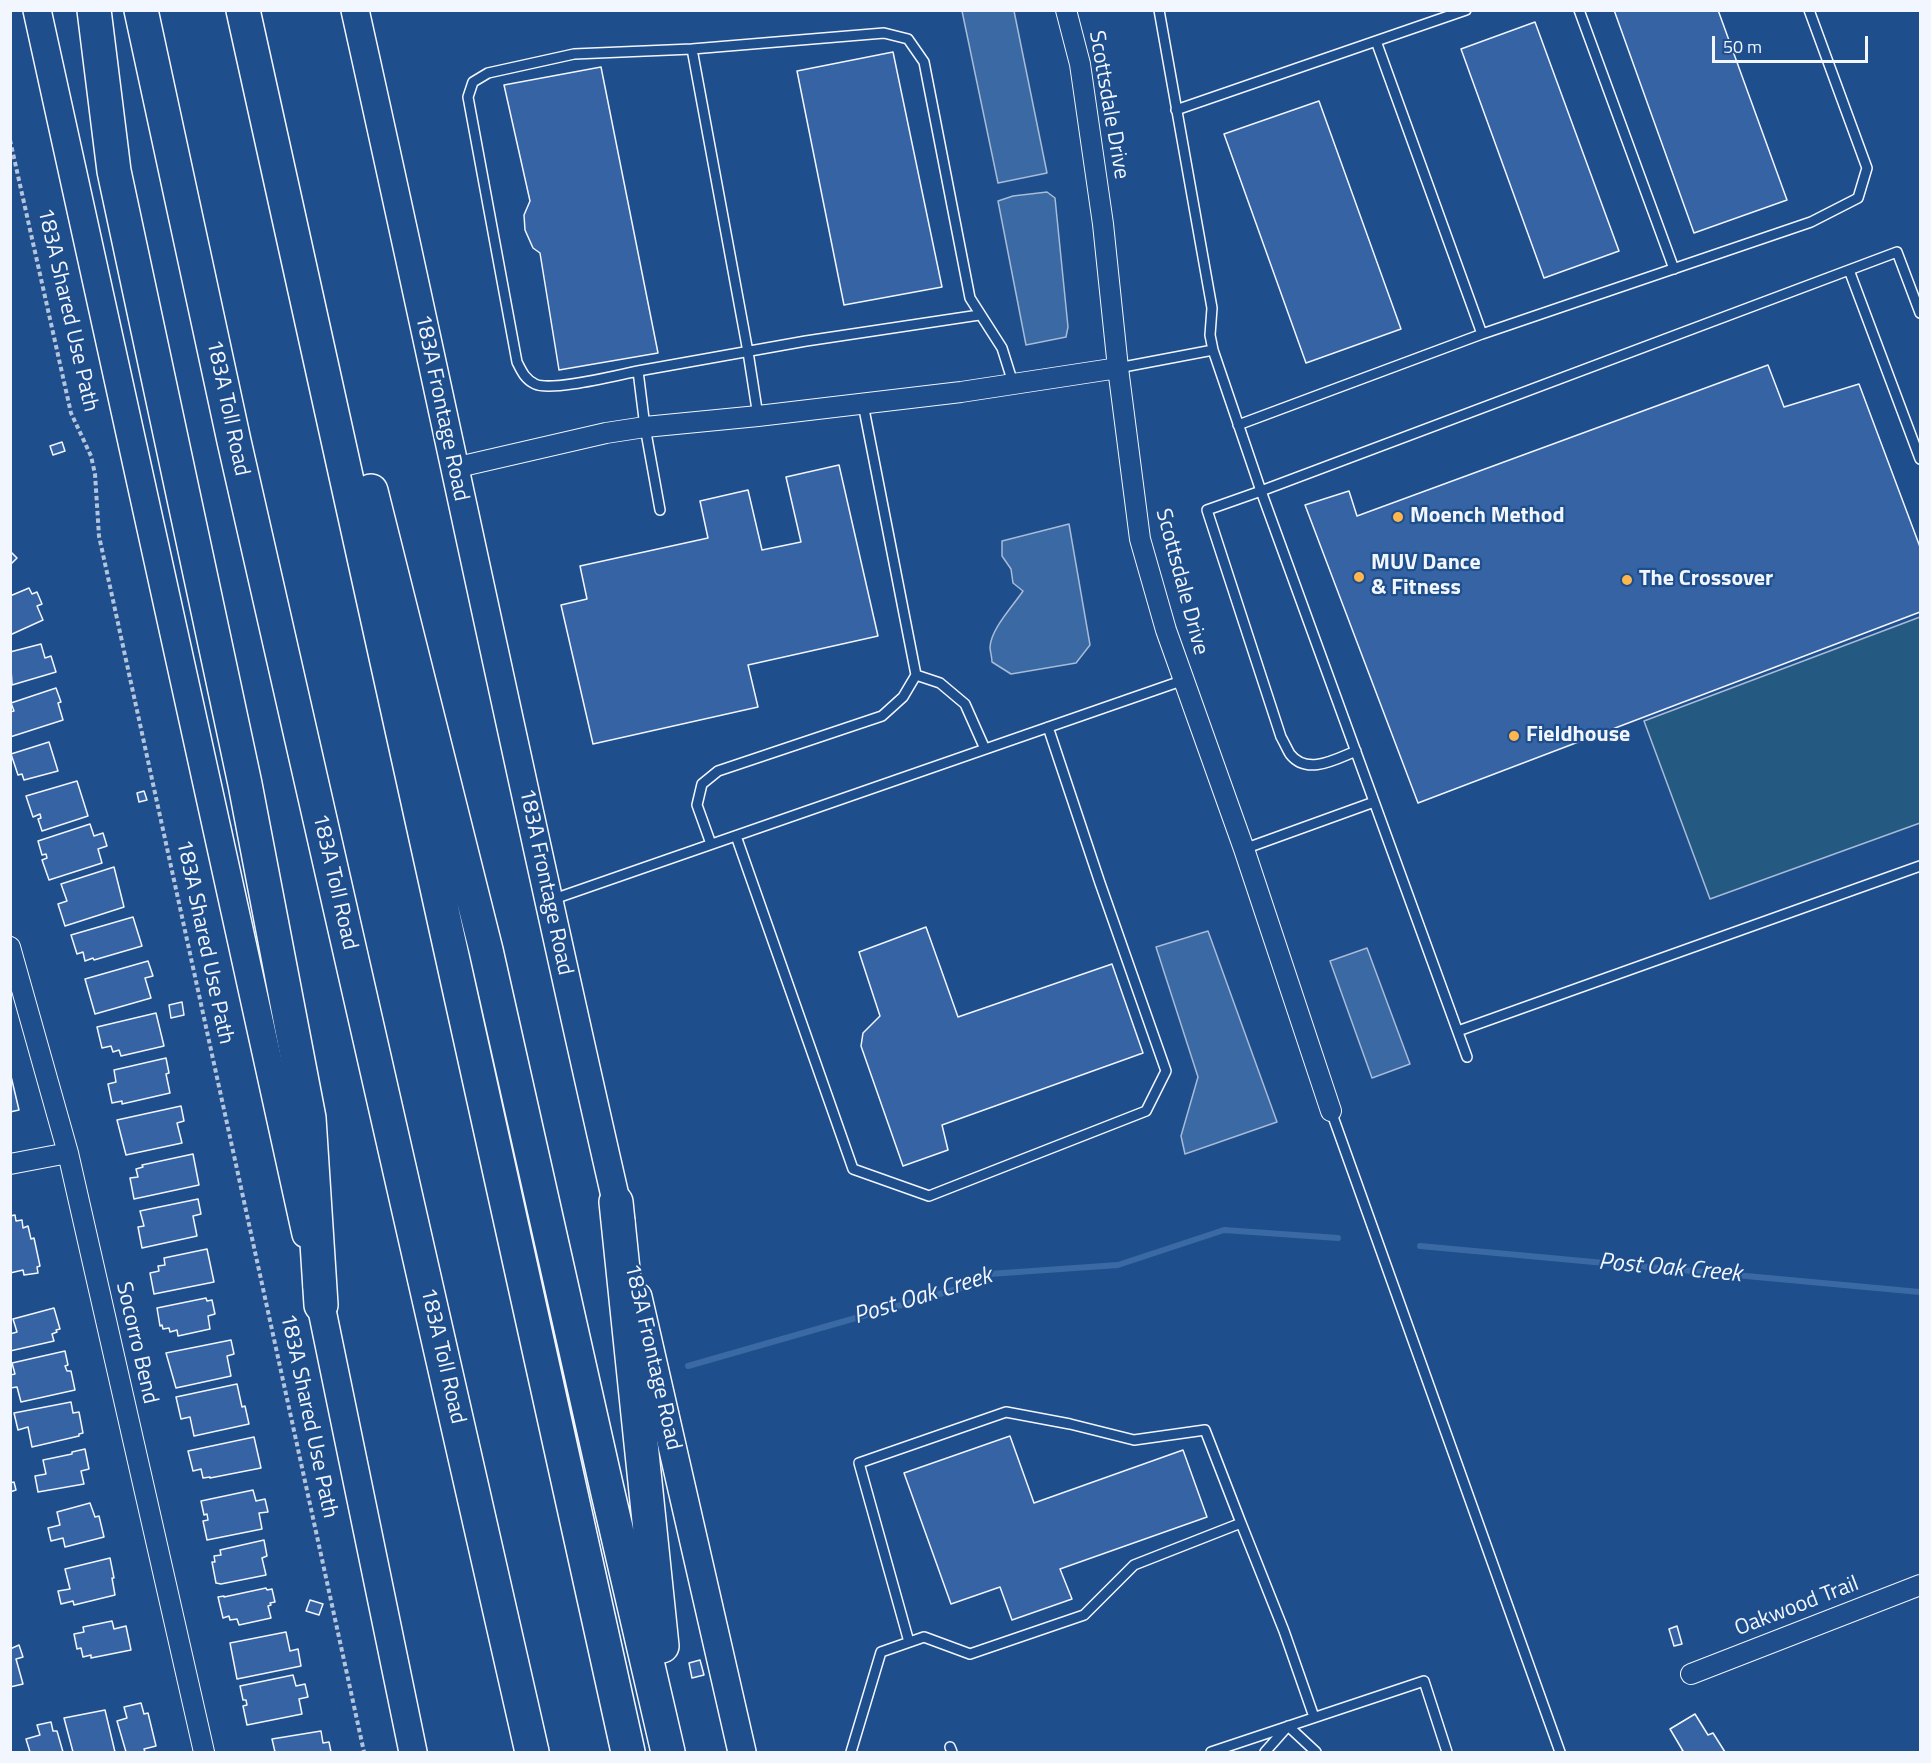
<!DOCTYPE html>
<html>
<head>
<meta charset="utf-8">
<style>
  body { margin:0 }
  #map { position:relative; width:1931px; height:1763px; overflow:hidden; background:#1f4e8c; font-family:"Titillium Web",sans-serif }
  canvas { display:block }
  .frame { position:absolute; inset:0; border:12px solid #f2f6ff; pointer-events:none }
  .scale { position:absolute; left:1712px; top:36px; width:156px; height:27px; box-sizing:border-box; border:3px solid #f2f6ff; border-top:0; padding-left:8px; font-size:18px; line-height:21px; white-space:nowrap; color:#f2f6ff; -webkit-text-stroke:4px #1f4e8c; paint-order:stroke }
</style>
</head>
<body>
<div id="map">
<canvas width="1931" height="1763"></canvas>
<div class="frame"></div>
<div class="scale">50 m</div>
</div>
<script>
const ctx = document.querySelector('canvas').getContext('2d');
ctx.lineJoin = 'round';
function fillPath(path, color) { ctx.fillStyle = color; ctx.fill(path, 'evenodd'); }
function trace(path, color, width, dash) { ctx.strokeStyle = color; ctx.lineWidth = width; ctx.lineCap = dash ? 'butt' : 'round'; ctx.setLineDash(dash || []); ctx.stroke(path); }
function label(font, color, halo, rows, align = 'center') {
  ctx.font = font + ' "Titillium Web",sans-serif'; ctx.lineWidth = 4.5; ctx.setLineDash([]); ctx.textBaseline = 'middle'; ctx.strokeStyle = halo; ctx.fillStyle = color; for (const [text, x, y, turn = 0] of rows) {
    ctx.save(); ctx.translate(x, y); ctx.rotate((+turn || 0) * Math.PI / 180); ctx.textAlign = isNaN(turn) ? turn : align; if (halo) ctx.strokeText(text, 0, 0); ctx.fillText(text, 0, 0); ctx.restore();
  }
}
const green = new Path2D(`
  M 1920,617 L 1920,823 L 1710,899 L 1644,721 Z`);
fillPath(green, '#245a82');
trace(green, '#a8bbd7', 1.5);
const water = new Path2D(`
  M 962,11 L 1014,11 L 1047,173 L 998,183 Z
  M 1047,192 L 1055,198 L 1068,327 L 1066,337 L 1026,345 L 998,201 L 1013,196 Z
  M 1069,524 L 1090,645 L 1076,663 L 1011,674 L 992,662 C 992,657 990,651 990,647 C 991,629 1013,606 1023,591 L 1013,583 L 1011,569 L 1002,556 L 1002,541 Z
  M 1208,931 L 1277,1122 L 1185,1154 L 1181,1136 L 1198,1077 L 1156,947 Z
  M 1367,948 L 1410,1064 L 1372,1078 L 1330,961 Z`);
fillPath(water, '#3b69a3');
trace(water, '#a8bbd7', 1.5);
trace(new Path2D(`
  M 1420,1246 L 1920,1292
  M 688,1366 L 964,1287 L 989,1274 L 1118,1265 L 1224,1230 L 1338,1238`), '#3b69a3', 6);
const building = new Path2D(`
  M 1614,10 L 1718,10 L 1787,200 L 1694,233 Z
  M 1535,22 L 1619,251 L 1544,278 L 1461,49 Z
  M 893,52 L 942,287 L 844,305 L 797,71 Z
  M 601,67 L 658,353 L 559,370 L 540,253 L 533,248 L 525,230 L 524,215 L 530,201 L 504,85 Z
  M 1319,101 L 1401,329 L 1306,363 L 1224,134 Z
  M 1768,365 L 1784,407 L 1859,384 L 1920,547 L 1920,612 L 1418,803 L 1305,505 L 1349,491 L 1357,516 Z
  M 62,442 L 65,451 L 53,455 L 50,446 Z
  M 839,465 L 878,636 L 748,665 L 758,707 L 593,744 L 561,605 L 587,599 L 580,566 L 708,538 L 700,501 L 748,490 L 762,550 L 801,542 L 786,477 Z
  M 10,551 L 17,558 L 10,565 Z
  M 29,588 L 32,594 L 37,592 L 42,604 L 37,606 L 43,620 L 10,635 L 10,596 Z
  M 41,644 L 45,658 L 51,656 L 56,672 L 12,685 L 10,652 Z
  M 56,688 L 61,702 L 58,703 L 63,720 L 10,737 L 10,712 L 14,711 L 11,703 Z
  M 49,742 L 58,771 L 24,780 L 22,774 L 18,775 L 11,754 Z
  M 77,781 L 88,816 L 42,831 L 38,819 L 41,818 L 40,814 L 33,817 L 26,796 Z
  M 144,791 L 147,800 L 139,802 L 137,793 Z
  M 90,824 L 94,836 L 103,833 L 107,846 L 98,849 L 102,863 L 49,880 L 42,860 L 47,858 L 46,854 L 42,855 L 38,841 Z
  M 114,867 L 124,907 L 65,926 L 58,904 L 67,901 L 61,884 Z
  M 133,917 L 142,946 L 94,960 L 93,958 L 85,961 L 83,952 L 77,954 L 71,935 Z
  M 926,927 L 958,1017 L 1112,964 L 1143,1053 L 942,1125 L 948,1150 L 903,1166 L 861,1046 L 863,1033 L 880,1016 L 859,952 Z
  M 148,961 L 153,976 L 145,978 L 151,998 L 95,1014 L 85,979 Z
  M 182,1002 L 184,1015 L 171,1018 L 169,1005 Z
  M 156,1013 L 164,1046 L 121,1056 L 119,1050 L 113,1052 L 111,1046 L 102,1048 L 97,1027 Z
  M 166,1058 L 169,1073 L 166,1074 L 170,1093 L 122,1104 L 122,1101 L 112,1103 L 108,1084 L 116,1082 L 114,1070 Z
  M 10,1072 L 19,1110 L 10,1112 Z
  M 181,1106 L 184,1121 L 177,1123 L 182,1143 L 126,1155 L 117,1120 Z
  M 193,1154 L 199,1185 L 134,1199 L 130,1178 L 138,1177 L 136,1169 L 143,1167 L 142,1165 Z
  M 198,1199 L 201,1214 L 193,1216 L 197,1236 L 142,1248 L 138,1227 L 144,1226 L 140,1211 Z
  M 15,1215 L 16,1221 L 22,1220 L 23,1228 L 28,1226 L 31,1239 L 34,1238 L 40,1266 L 37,1267 L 38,1273 L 24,1275 L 23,1270 L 10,1273 L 10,1216 Z
  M 207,1249 L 214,1282 L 154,1294 L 150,1273 L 159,1271 L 158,1266 L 165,1265 L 164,1258 Z
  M 206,1298 L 207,1301 L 212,1300 L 215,1314 L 208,1316 L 210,1329 L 178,1336 L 177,1330 L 170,1332 L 169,1328 L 163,1329 L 162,1325 L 160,1326 L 157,1308 Z
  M 54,1308 L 60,1329 L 56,1330 L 57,1332 L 52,1334 L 54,1341 L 10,1351 L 10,1334 L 17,1332 L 13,1319 Z
  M 231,1340 L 234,1354 L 227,1356 L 231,1376 L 176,1388 L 166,1353 Z
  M 65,1351 L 68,1365 L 65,1366 L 67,1371 L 71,1371 L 75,1390 L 21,1402 L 17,1387 L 10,1388 L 10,1375 L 15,1374 L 12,1363 Z
  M 237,1384 L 242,1407 L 245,1406 L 249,1424 L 194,1436 L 190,1417 L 181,1419 L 176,1397 Z
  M 71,1402 L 73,1413 L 79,1412 L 83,1433 L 79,1434 L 79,1436 L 32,1447 L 28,1427 L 18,1430 L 14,1413 Z
  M 1010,1436 L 1034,1503 L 1183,1450 L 1207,1517 L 1060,1569 L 1072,1599 L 1012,1620 L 1000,1587 L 951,1604 L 904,1473 Z
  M 254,1437 L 261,1468 L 210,1478 L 210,1477 L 203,1478 L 201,1469 L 193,1471 L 188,1451 Z
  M 85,1449 L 89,1469 L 81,1471 L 84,1484 L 38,1492 L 35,1476 L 46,1474 L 43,1460 L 72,1454 L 72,1452 Z
  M 14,1482 L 16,1490 L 10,1492 L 10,1483 Z
  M 253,1490 L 256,1501 L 265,1499 L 268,1512 L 259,1513 L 262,1529 L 207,1540 L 203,1521 L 208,1520 L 207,1514 L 204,1515 L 201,1501 Z
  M 90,1503 L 95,1517 L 99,1516 L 104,1537 L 65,1547 L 63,1538 L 51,1541 L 48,1528 L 60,1525 L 57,1512 Z
  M 264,1540 L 267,1556 L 262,1558 L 266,1575 L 221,1584 L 216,1583 L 212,1562 L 215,1562 L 214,1556 L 221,1555 L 220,1550 Z
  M 110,1558 L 114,1578 L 112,1578 L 115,1595 L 74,1605 L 73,1601 L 61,1604 L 58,1591 L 70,1589 L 65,1569 Z
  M 266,1588 L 267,1590 L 272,1589 L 275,1602 L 270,1603 L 271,1605 L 268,1606 L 271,1618 L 239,1625 L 237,1619 L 230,1620 L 229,1616 L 223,1618 L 218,1597 L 224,1596 L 224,1597 Z
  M 310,1600 L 323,1604 L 319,1615 L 306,1611 Z
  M 112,1621 L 114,1629 L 126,1626 L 131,1650 L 91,1658 L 91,1655 L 83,1657 L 81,1648 L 77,1649 L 74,1634 L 84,1632 L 83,1627 Z
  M 1677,1626 L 1682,1644 L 1674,1646 L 1669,1629 Z
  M 286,1632 L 290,1651 L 298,1649 L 301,1666 L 237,1679 L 230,1643 Z
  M 19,1645 L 23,1657 L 16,1659 L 23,1684 L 10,1687 L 10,1649 Z
  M 700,1660 L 704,1675 L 692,1678 L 689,1663 Z
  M 293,1675 L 296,1686 L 305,1684 L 308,1697 L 299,1699 L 302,1714 L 247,1725 L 243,1706 L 247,1705 L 246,1700 L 243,1700 L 240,1686 Z
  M 141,1703 L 144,1714 L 148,1713 L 156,1746 L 144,1749 L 145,1752 L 126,1752 L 117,1721 L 127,1718 L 124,1707 Z
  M 105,1710 L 115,1752 L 73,1752 L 64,1718 Z
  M 1695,1714 L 1708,1735 L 1713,1733 L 1725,1752 L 1680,1752 L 1683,1751 L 1670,1729 Z
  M 51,1722 L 53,1731 L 57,1731 L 63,1752 L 30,1752 L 26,1739 L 40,1735 L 37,1725 Z
  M 321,1731 L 323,1743 L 329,1742 L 331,1752 L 275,1752 L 272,1739 Z`);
fillPath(building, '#3563a3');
trace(building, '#f2f6ff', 1.5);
const service = new Path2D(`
  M 1159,10 L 1212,308 L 1210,335 L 1213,350 L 1261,491 L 1467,1057
  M 1579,10 L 1674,269
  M 692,49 L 884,33 L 908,39 L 924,62 L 970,298 L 1002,348 L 1013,383
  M 1176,110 L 1466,10
  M 1849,270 L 1920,459
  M 1482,334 L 1811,222 L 1858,198 L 1867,168 L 1809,10
  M 1118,368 L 1213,350
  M 638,371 L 806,341 L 979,315
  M 863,404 L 916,675 L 940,683 L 965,704 L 985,749
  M 1238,425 L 1482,334 L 1376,41
  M 660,510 L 645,427 L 638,371 C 617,375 551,392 535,384 C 525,379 522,372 517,362 L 468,97 L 473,82 L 488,73 L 574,54 L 692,49 L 748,352 L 758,416
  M 1356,751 C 1336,759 1307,776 1290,754 C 1287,749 1284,742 1281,737 L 1207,510 L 1261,491 L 1897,252 L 1920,313
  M 736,836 L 853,1169 L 929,1196 L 1146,1111 L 1166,1071 L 1100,883 L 1048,727
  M 711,844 L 697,805 L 702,784 L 718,771 L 882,716 L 903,697 L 916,675
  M 1244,849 L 1374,802
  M 551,900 L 1184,680
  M 1458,1031 L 1920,866
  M 1331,1111 L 1560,1752
  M 909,1642 L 859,1463 L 1006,1412 L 1070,1424 L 1134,1440 L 1205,1430 L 1241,1523
  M 950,1747 L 952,1752
  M 851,1752 L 881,1652 L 924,1637 L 970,1654 L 1084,1615 L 1134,1565 L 1241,1523 L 1284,1631 L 1314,1717
  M 1211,1752 L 1424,1681 L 1447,1752
  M 1265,1752 L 1288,1726 L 1316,1752`);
const minor = new Path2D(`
  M 1066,10 L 1080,64 L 1103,224 L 1118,368 L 1140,539 L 1166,630 L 1244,849 L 1331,1111
  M 454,468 L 606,433 L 645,427 L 758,416 L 961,392 L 1118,368
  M 10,947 L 68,1153 L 204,1752
  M 10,1164 L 68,1153
  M 1691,1674 L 1920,1585`);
const secondary = new Path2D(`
  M 37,10 L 306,1234
  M 355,10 C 445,414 528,819 621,1222
  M 317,1286 L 413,1752
  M 638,1297 L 742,1752`);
const motorway = new Path2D(`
  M 94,10 L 114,171 L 245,784 L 309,1118 L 321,1305
  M 141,10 L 234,441 L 532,1752
  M 243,10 L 628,1752
  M 371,491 L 486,950 L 607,1489 L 668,1752
  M 616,1202 L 662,1646`);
trace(service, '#f2f6ff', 12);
trace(minor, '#f2f6ff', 22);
trace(secondary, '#f2f6ff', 30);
trace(motorway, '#f2f6ff', 36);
trace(new Path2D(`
  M 10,140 L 71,413 L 91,456 L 95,474 L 99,536 L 364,1752`), '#b3c4dc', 4, [4.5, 3]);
trace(service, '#1f4e8c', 9);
trace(minor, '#1f4e8c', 20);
trace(secondary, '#1f4e8c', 27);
trace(motorway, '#1f4e8c', 33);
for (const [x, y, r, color] of [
  [1398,517,6,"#ffb74d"],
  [1359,577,6,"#ffb74d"],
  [1627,580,6,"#ffb74d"],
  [1514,736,6,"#ffb74d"]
]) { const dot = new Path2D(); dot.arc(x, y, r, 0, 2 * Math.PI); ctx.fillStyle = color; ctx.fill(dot); trace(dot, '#1f4e8c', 2); }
label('22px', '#f2f6ff', '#1f4e8c', [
  ["Scottsdale Drive",1108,105,80],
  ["183A Shared Use Path",67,310,77],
  ["183A Toll Road",227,408,78],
  ["183A Frontage Road",441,408,78],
  ["Scottsdale Drive",1181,582,75],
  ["183A Toll Road",334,882,77],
  ["183A Frontage Road",545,882,78],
  ["183A Shared Use Path",204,942,78],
  ["Socorro Bend",136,1343,77],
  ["183A Toll Road",442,1356,77],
  ["183A Frontage Road",652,1357,77],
  ["183A Shared Use Path",308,1416,78],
  ["Oakwood Trail",1797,1607,-21]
]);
label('bold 22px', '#f2f6ff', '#1f4e8c', [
  ["Moench Method",1410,517],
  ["MUV Dance",1371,564],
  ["& Fitness",1371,589],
  ["The Crossover",1639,580],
  ["Fieldhouse",1526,736]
], 'left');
label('italic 24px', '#f2f6ff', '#1f4e8c', [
  ["Post Oak Creek",1670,1269,5],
  ["Post Oak Creek",923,1297,-17]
]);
</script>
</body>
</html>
